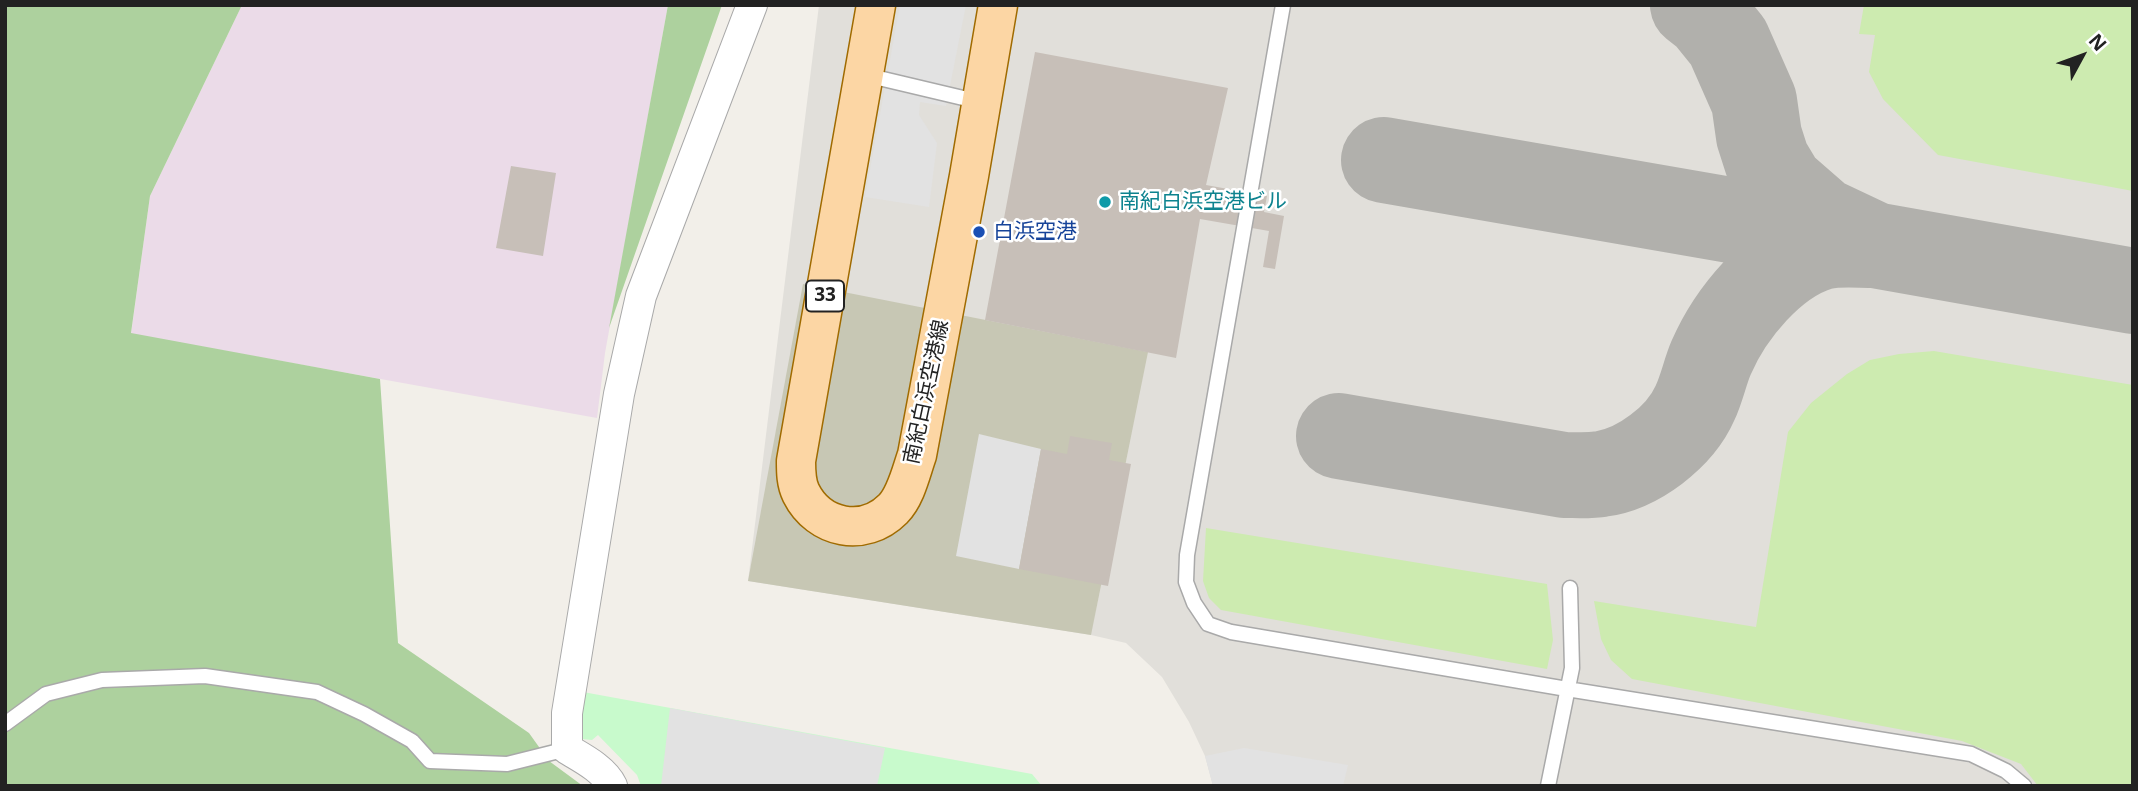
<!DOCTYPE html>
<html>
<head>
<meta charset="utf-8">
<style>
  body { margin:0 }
  #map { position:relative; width:2138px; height:791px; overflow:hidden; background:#f2efe9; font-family:"Open Sans",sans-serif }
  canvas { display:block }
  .frame { position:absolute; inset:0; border:7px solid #222; pointer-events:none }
  .north { position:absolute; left:2047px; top:21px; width:70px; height:70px; -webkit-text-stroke:5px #fff; paint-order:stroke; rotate:49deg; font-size:19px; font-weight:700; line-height:28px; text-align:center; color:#222 }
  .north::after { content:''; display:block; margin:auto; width:24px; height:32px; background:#222; clip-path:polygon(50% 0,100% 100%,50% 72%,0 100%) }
</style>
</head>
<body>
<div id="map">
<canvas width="2138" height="791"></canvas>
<div class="frame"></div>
<div class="north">N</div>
</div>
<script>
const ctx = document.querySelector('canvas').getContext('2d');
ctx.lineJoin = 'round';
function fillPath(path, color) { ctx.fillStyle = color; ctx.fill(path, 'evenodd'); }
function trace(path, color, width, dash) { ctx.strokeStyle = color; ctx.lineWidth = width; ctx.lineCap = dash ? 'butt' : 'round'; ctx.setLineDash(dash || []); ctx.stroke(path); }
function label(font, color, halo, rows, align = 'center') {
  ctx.font = font + ' "Open Sans","Noto Sans JP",sans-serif'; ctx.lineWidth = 5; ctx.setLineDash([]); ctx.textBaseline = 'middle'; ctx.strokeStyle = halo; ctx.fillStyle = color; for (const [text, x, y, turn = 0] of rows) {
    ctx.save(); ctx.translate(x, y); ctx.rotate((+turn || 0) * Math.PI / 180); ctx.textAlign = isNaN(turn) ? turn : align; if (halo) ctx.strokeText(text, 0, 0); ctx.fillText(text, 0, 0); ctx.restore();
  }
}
fillPath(new Path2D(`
  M 242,5 L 668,5 L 605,353 L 597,418 L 131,334 L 150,196 Z`), '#ebdbe8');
fillPath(new Path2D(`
  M 819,5 L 2133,5 L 2133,786 L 1213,786 L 1205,756 L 1189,722 L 1162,677 L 1126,643 L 1091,635 L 748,581 Z`), '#e1dfda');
fillPath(new Path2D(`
  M 803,284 L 1148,352 L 1091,635 L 748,581 Z`), '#c7c7b4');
fillPath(new Path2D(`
  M 1864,5 L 2133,5 L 2133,191 L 1938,155 L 1883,99 L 1869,72 L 1875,35 L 1859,34 Z
  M 1934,351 L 2133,385 L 2133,786 L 2038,786 L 2021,764 L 1962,741 L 1632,679 L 1611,660 L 1601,639 L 1594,601 L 1756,627 L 1788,432 L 1811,403 L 1847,374 L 1870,360 L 1899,354 Z
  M 1206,528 L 1547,584 L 1553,640 L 1547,669 L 1221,610 L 1209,598 L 1203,581 Z`), '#cdebb0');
fillPath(new Path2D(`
  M 5,5 L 242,5 L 150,196 L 131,333 L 380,379 L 398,643 L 529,733 L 549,761 L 583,786 L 5,786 Z
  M 668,5 L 722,5 L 609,328 Z`), '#add19e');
fillPath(new Path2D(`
  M 583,692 L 1032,774 L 1042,786 L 641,786 L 637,775 L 598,735 L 592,740 L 582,739 Z`), '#c8facc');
fillPath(new Path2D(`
  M 900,5 L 966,5 L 946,106 L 920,102 L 919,115 L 937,143 L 929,207 L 865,197 Z
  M 979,434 L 1041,449 L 1019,569 L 956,556 Z
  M 670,708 L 885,748 L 877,786 L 661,786 Z
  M 1244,748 L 1348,765 L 1343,786 L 1213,786 L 1205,756 Z`), '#e2e2e2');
trace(new Path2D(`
  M 1693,5 L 1707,16 L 1728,42 L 1754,101 L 1759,136 L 1767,161 L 1782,186 L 1821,220 L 1874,245 L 2133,291
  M 1384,160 L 1851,241
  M 1339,436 L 1564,475 C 1576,475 1589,476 1601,474 C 1638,469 1680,437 1695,403 C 1702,388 1705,372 1711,358 C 1730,314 1773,261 1821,247 C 1837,243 1857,245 1874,245`), '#b1b0ac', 86);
fillPath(new Path2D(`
  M 1035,52 L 1228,88 L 1206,185 L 1267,196 L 1264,212 L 1284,216 L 1275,269 L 1263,267 L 1269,231 L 1200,219 L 1176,358 L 985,320 Z
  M 511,166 L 556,173 L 543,256 L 496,248 Z
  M 1070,436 L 1112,443 L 1109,460 L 1131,464 L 1108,586 L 1019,569 L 1041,449 L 1067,454 Z`), '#c7bfb8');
const lane = new Path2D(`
  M 1283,5 L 1187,555 L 1186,582 L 1194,603 L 1208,624 L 1231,632 L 1567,689 L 1971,754 L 2006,771 L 2024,786
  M 866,75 L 980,102
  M 5,724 L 46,694 L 102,680 L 205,676 L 317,692 L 364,714 L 412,741 L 430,761 L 507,764 L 567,749
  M 1548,786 L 1572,668 L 1570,588`);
const street = new Path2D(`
  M 612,786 C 604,769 582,758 567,749 L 567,713 L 619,394 L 641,296 L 752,5`);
const primary = new Path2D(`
  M 876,5 L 796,461 C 796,472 796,483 801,493 C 819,529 864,538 893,509 C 906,496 911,472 917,455 L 969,176 L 998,5`);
trace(lane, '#a9a9a9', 17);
trace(street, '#a9a9a9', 32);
trace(primary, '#a06b00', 41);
trace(lane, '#fff', 14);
trace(street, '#fff', 30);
trace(primary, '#fcd6a4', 38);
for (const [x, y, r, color] of [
  [1105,202,7,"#0f9aa8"],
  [979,232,7,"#1a4fb4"]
]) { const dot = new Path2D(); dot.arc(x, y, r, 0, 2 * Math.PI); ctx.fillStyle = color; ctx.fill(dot); trace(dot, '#fff', 2.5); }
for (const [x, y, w] of [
  [825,296,38]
]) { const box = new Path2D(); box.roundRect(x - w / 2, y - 15.5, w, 31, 5); ctx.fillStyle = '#fff'; ctx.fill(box); trace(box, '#222', 2); }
label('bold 19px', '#222', null, [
  ["33",825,296]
]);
label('21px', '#0d838f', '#fff', [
  ["南紀白浜空港ビル",1119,202]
], 'left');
label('21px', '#164399', '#fff', [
  ["白浜空港",993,232]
], 'left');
label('21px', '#222', '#fff', [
  ["南紀白浜空港線",927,392,-78]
]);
</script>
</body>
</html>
